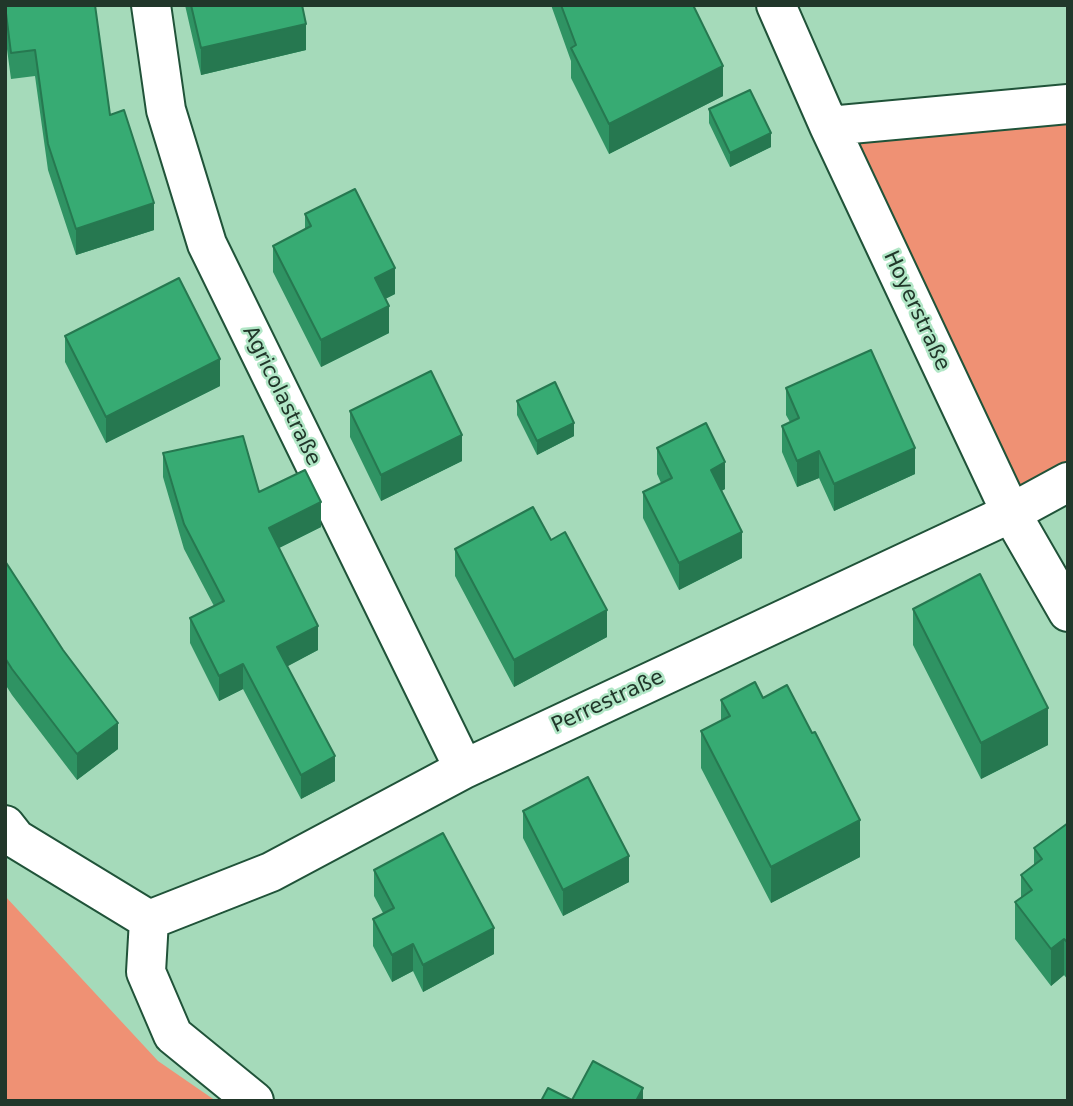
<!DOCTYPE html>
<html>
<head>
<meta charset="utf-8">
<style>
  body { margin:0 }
  #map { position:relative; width:1073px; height:1106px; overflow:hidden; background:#a5daba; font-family:"DejaVu Sans",sans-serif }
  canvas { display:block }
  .frame { position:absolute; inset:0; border:7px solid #21372a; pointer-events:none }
</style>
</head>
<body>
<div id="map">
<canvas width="1073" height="1106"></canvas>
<div class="frame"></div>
</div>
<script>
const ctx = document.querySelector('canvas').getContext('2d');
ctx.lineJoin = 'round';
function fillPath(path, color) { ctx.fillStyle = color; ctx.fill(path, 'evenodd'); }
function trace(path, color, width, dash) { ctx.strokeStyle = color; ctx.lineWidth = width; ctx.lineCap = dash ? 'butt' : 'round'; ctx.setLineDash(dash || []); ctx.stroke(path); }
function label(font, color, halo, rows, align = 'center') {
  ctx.font = font + ' "DejaVu Sans",sans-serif'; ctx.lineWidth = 5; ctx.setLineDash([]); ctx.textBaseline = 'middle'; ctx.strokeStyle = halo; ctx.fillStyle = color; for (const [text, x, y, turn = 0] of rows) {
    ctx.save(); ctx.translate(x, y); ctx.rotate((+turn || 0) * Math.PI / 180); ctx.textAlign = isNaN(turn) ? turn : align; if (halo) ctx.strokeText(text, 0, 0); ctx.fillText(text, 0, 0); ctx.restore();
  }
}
fillPath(new Path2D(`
  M 1068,104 L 1068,482 L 1011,513 L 829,126 Z
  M 5,896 L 158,1061 L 216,1101 L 5,1101 Z`), '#ef9174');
const street = new Path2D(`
  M 151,5 L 166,110 L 207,244 L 464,769
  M 776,5 L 829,126 L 1011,513 L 1068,612
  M 829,126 L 1068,104
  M 5,825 L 16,839 L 149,920
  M 149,920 L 271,872 L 464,769 L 1011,513 L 1068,482
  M 149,920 L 146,972 L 173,1035 L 254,1101`);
trace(street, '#205339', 42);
trace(street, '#fff', 38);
fillPath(new Path2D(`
  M 5,5 L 110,115 L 154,230 L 76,255 L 48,170 L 35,76 L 11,79 L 5,34 Z
  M 185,5 L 302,5 L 306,50 L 201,75 Z
  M 551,5 L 693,5 L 723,96 L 609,154 L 571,78 L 571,61 Z
  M 709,109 L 771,147 L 730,167 L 709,123 Z
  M 305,214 L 395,294 L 385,299 L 389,333 L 321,367 L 273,272 L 273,246 L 305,229 Z
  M 65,336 L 220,386 L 106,443 L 65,362 Z
  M 786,388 L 915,474 L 834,511 L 819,478 L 797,487 L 782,452 L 782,426 L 790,422 L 786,415 Z
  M 517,401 L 574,436 L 537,455 L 517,415 Z
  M 350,411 L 462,461 L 381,501 L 350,437 Z
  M 657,448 L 725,489 L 721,491 L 742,558 L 679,590 L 643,518 L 643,492 L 661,483 L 657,474 Z
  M 163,453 L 259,492 L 321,527 L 279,548 L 318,650 L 287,666 L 335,781 L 301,799 L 243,689 L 219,701 L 190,643 L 190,618 L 214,606 L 184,549 L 163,477 Z
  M 551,540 L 607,637 L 514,687 L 455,576 L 455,549 Z
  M 5,561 L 118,749 L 77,780 L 12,695 L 5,684 Z
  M 913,609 L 1048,745 L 981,779 L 913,645 Z
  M 763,698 L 860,857 L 771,903 L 701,768 L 701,731 L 721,721 L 721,700 Z
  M 523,811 L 629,882 L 563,916 L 523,838 Z
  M 1068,823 L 1068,980 L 1064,975 L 1051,986 L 1015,939 L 1015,902 L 1021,898 L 1021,875 L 1034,865 L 1034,848 Z
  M 374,870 L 494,954 L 423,992 L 413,971 L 392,982 L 373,946 L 373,919 L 383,913 L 374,896 Z`), '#2f9363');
fillPath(new Path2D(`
  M 306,24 L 306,50 L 201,75 L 201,48 Z
  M 723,66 L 723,96 L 609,154 L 609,124 Z
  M 771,133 L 771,147 L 730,167 L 730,153 Z
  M 154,203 L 154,230 L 76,255 L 76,229 Z
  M 395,268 L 395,294 L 375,304 L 375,278 Z
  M 389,306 L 389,333 L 321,367 L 321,340 Z
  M 220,359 L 220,386 L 106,443 L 106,417 Z
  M 574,423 L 574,436 L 537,455 L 537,441 Z
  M 462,435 L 462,461 L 381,501 L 381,475 Z
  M 915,448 L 915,474 L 834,511 L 834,484 Z
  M 819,451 L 819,478 L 797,487 L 797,461 Z
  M 725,462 L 725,489 L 711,496 L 711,470 Z
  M 321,502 L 321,527 L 269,553 L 269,528 Z
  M 742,532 L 742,558 L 679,590 L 679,563 Z
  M 607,610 L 607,637 L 514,687 L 514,660 Z
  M 318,626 L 318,650 L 277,672 L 277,647 Z
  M 243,664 L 243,689 L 219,701 L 219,676 Z
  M 1048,708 L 1048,745 L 981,779 L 981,743 Z
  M 118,723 L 118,749 L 77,780 L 77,754 Z
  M 335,756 L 335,781 L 301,799 L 301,775 Z
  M 860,820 L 860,857 L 771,903 L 771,867 Z
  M 629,856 L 629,882 L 563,916 L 563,890 Z
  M 494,928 L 494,954 L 423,992 L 423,965 Z
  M 1064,939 L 1064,975 L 1051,986 L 1051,949 Z
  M 413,944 L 413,971 L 392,982 L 392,955 Z
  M 643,1088 L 643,1101 L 636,1101 Z`), '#267850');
const building = new Path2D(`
  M 5,5 L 95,5 L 110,115 L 124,110 L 154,203 L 76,229 L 48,144 L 35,50 L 11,53 Z
  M 191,5 L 302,5 L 306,24 L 201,48 Z
  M 561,5 L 693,5 L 723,66 L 609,124 L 571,48 L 576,45 Z
  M 750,90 L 771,133 L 730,153 L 709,109 Z
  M 355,189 L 395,268 L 375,278 L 389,306 L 321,340 L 273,246 L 311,226 L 305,214 Z
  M 179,278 L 220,359 L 106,417 L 65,336 Z
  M 871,350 L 915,448 L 834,484 L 819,451 L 797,461 L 782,426 L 799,418 L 786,388 Z
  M 431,371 L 462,435 L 381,475 L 350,411 Z
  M 555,382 L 574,423 L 537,441 L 517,401 Z
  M 706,423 L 725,462 L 711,470 L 742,532 L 679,563 L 643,492 L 672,478 L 657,448 Z
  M 243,436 L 259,492 L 305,470 L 321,502 L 269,528 L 318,626 L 277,647 L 335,756 L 301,775 L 243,664 L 219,676 L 190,618 L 224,601 L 184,524 L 163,453 Z
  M 533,507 L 551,540 L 565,532 L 607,610 L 514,660 L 455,549 Z
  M 5,561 L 63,650 L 118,723 L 77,754 L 12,669 L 5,658 Z
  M 980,574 L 1048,708 L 981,743 L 913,609 Z
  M 755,682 L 763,698 L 787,685 L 812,733 L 815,732 L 860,820 L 771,867 L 701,731 L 730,716 L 721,700 Z
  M 588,777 L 629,856 L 563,890 L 523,811 Z
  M 1068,823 L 1068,943 L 1064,939 L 1051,949 L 1015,902 L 1032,890 L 1021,875 L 1042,859 L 1034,848 Z
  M 443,833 L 494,928 L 423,965 L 413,944 L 392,955 L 373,919 L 394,908 L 374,870 Z
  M 593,1061 L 643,1088 L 636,1101 L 541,1101 L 548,1088 L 572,1100 Z`);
fillPath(building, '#37ab73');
trace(building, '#267850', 2);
label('21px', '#21372a', '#b2e7c7', [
  ["Hoyerstraße",916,311,65],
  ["Agricolastraße",281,396,64],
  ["Perrestraße",608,702,-25]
]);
</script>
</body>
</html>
